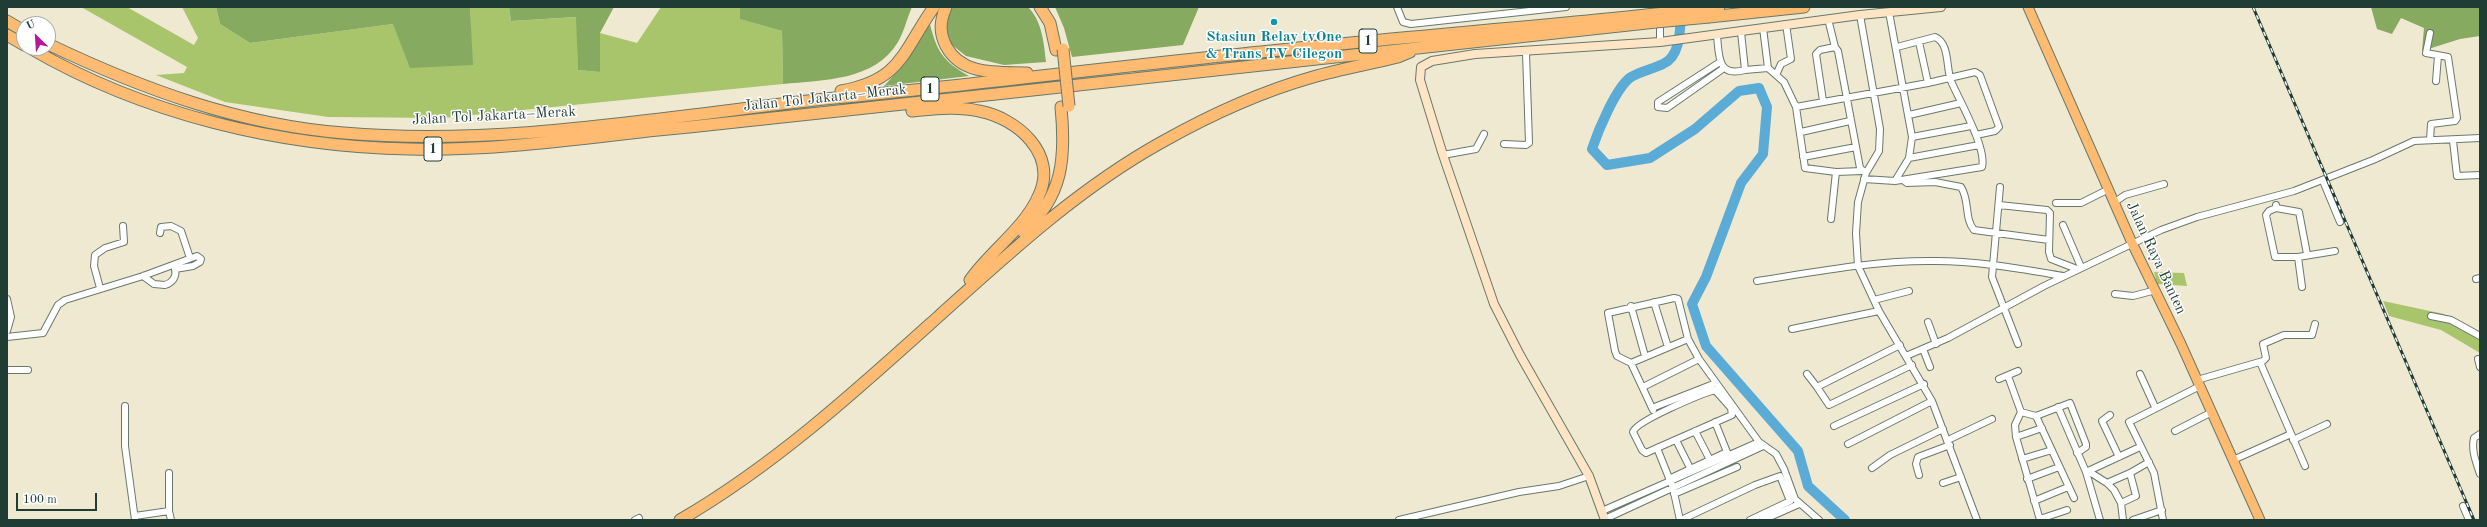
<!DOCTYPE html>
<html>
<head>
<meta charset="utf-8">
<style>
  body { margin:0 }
  #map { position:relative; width:2487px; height:527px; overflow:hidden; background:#f0e9d1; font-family:"Old Standard TT",serif }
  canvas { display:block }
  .frame { position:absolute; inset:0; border:8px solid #1f3d34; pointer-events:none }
  .north { position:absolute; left:16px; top:16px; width:40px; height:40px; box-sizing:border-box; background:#fff; border:1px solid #a5b1ae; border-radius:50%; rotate:335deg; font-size:11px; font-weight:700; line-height:16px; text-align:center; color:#1f3d34 }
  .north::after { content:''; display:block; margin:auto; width:14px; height:18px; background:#b5179e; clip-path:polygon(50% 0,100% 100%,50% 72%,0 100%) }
  .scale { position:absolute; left:16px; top:493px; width:81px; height:18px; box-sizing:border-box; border:2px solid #1f3d34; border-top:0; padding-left:5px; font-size:12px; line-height:14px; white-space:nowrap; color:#1f3d34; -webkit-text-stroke:3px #fff; paint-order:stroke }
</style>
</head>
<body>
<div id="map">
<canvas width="2487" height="527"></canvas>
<div class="frame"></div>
<div class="north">U</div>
<div class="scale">100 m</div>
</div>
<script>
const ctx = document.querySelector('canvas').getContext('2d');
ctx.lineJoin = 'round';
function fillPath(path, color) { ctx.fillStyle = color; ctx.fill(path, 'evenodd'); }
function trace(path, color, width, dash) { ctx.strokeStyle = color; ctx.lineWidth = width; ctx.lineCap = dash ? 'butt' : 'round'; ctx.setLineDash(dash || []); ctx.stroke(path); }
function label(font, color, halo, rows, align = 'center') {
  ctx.font = font + ' "Old Standard TT",serif'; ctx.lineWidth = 3; ctx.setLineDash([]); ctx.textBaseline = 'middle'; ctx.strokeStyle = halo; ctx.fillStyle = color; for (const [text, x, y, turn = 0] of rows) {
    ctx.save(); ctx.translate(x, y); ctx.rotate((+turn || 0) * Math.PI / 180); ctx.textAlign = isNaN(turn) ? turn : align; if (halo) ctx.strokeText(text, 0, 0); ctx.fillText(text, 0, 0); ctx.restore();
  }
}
fillPath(new Path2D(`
  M 81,7 L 127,7 L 194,45 L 198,38 L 182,7 L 216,7 L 220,24 L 250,43 L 393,24 L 472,65 L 470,7 L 509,7 L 511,21 L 577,17 L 578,70 L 600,72 L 600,33 L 637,43 L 661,7 L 740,7 L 741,19 L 782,31 L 783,84 L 443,118 L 328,117 L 225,102 L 156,75 L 184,73 L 187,67 Z
  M 2154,272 L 2184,273 L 2187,286 L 2157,284 Z
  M 2383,301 L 2444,314 L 2480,335 L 2480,353 L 2441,330 L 2389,316 Z`), '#a8c56c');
fillPath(new Path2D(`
  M 216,7 L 470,7 L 473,65 L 410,68 L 393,24 L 250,43 L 220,24 Z
  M 509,7 L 614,7 L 600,33 L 600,72 L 578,70 L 576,17 L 511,21 Z
  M 740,7 L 912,7 C 907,18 904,32 898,42 C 875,81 823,80 783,84 L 782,31 L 740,19 Z
  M 950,7 L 1028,7 C 1042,21 1044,43 1046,62 L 1004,65 L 966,56 L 946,40 L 944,15 Z
  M 1055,7 L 1199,7 L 1183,45 L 1072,57 L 1064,28 Z
  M 2371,7 L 2480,7 L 2480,36 L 2460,39 L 2422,51 L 2424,28 L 2401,18 L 2392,34 L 2377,29 Z
  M 929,20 C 936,50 942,61 969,76 L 884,86 L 905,63 Z`), '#86aa60');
trace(new Path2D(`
  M 1681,12 C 1680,29 1681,56 1663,64 C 1653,69 1641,71 1631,77 C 1616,87 1598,131 1592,149 L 1607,165 L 1650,158 L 1695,129 L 1739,91 L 1759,88 L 1767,107 L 1763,154 L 1741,183 L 1706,277 L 1692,304 L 1706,346 L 1798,451 L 1808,486 L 1845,520`), '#5aabd5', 10);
const street = new Path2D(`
  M 1397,7 L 1403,22 L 1411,24 L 1566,7
  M 1889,12 L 1912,137 L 1909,158 L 1895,181
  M 1860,15 L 1880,129 L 1879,151 L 1866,173
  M 1828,19 L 1835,47 L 1838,51 L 1860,168 L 1866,173 L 1858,202 L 1856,233 L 1858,266 L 1879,311 L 1932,401 L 1977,520
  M 1763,28 L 1768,68 L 1784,82 L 1796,107 L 1805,168 L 1836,172
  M 1741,32 L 1745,70 L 1768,68
  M 1717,35 C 1719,55 1717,78 1745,70
  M 1660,42 L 1660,7
  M 1919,42 L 1928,83
  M 1720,62 L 1658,102 L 1658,107 L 1667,108 L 1724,68
  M 1776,75 L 1781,64 L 1791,59 L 1786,24
  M 2436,81 L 2438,56
  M 1823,101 L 1816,54 L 1820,50 L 1835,47
  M 1796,107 L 1928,83 L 1975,72 L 1980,75 L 1999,127 L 1995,131 L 1976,135
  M 1909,115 L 1961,103
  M 1801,132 L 1850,121
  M 1912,137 L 1971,126
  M 2430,140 L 2431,124 L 2455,121 L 2457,118 L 2448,57 L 2426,53 L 2430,33
  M 2453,141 L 2457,176 L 2480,175
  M 1504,144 L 1526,145 L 1529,143 L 1526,53
  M 1443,155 L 1476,149 L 1484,134
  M 1803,157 L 1856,147
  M 1909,158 L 1979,145
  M 1864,179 L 1895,181 L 1982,167 C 1987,148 1959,100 1951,81 C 1946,69 1950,43 1935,37 L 1897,47
  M 1903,180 L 1907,183 L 1935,182 L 1961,187 C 1970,201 1964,218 1974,230 L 2049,240
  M 2323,181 L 2340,222
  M 2000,187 L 1992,277 L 2018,344
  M 2115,202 L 2125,195 L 2164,184
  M 2056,203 L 2081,203 L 2109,189
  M 1999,205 L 2047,210 L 2050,213 L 2049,252 L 2051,259 L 2077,269
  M 2276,205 L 2276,208 L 2299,212 L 2307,254
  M 2276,208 L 2269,211 L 2266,215 L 2275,257 L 2298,257 L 2335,251
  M 1831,219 L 1836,172 L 1862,171
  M 2063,225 L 2081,267
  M 160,233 L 161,227 L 171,226 L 181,231 L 190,258
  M 2298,257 L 2302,287
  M 2476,279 L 2480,278
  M 1757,281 C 1815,272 1876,260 1935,261 C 1978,261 2021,269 2063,276
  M 100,288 L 94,266 L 95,255 L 105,248 L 124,242 L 123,226
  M 2115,294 L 2133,296 L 2156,290
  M 7,299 L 11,317 L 7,331
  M 1874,300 L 1909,291
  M 1654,302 L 1668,347
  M 1631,306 L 1645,356
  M 2431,316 L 2451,320 L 2480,336
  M 1928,322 L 1936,344
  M 1792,329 L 1879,311
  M 7,337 L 43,333 L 58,305 L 65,300 L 143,276 L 197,256 L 201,259 L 200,262 L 193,266 L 175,269 C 177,277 172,283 165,285 L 154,284 L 143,276
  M 1688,339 L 1631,363 L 1617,356 L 1615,351 L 1608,313 L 1674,298 L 1678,299 L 1688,339 L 1699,359 L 1759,442 L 1776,454 L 1784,469 L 1795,499 L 1819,520
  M 1923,349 L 1930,367
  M 1906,356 L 1948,338 L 2044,286 L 2161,230 L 2197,217 L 2294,191 L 2373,160 L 2414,141 L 2480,138
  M 2478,359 L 2480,367
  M 2260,362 L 2305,466
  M 1631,363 L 1653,410
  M 7,370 L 28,370
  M 1807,374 L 1817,387 L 1900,345
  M 2140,374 L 2155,407
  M 2008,376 L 2021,412
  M 1999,379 L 2018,371
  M 2197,380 L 2263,361 L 2266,358 L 2263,344 L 2284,335 L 2312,335 L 2315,324
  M 1643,387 L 1699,359
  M 1817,387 L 1829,405 L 1912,365
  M 1715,390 L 1731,408 L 1732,415 L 1657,448 L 1646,453 L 1642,450 L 1633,432 C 1636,421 1701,394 1715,390 Z
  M 125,406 L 125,446 L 135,520
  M 2058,407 L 2086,472 L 2100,520
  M 1652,408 L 1716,383
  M 2110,415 L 2102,421 L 2119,457
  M 2036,416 L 2070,403 L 2086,444 L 2086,447 L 2077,453
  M 1834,426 L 1924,384
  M 1695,431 L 1710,460
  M 2175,431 L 2212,412
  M 2480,434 L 2474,438 C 2471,450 2476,462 2480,474
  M 2016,437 L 2042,428
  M 1676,440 L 1690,468
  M 1948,440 L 1992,419
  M 2293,440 L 2327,424
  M 1848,444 L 1932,401
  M 1657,448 L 1673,488 L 1680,520
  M 2022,459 L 2052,450
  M 2233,460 L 2291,434
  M 1872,468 L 1890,455 L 1943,429
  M 2088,471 L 2107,483 L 2130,473
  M 2086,472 L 2140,447
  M 1919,475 L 1916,464 L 1918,457 L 1950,445
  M 1669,479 L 1727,452 L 1715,422
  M 2027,479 L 2059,467
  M 1943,483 L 1961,477
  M 2107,483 L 2114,490 L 2121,503
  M 1674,494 L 1737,467
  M 2034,501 L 2068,487
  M 2463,506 L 2469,520
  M 169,511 L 171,520
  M 1602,511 L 1759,442
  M 135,516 L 169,511 L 169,473
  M 1605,519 L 1763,446
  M 2040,519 L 2067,510
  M 635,520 L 639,518
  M 1399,520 L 1519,492 L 1559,486 L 1589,476
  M 1681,520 L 1755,485 L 1780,476 L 1790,501 L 1750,520
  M 1763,520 L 1799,504
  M 2040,520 L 2016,437 L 2015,425 L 2021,412 L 2036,416 L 2074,498
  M 2123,520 L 2121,503 L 2136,496 L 2130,473 L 2149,462
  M 2133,520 L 2162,510
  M 2163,520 L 2154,473 L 2129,422 L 2200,386`);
const secondary = new Path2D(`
  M 1605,520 L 1589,476 L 1520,355 L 1494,304 L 1443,155 L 1420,80 L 1421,67 L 1432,61 L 1475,54 L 1660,42 L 1860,15 L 1941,7`);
const primary = new Path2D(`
  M 2028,7 L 2132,243 L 2181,344 L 2260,520`);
const highway = new Path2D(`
  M 946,7 C 940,21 939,32 946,46 C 962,76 997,72 1027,73
  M 1040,7 L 1050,23 L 1056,50
  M 1708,8 L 1719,7
  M 1709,17 L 1804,7
  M 7,21 L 24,31
  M 7,35 L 24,45
  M 48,44 C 142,89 240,125 344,133 C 501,147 669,116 825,99 C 961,86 1096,69 1232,55 C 1373,39 1515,29 1656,14
  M 30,48 C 143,114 280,147 410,149 C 493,151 576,139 658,130 C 771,119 884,107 996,94 C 1216,69 1436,44 1656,22
  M 841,91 C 902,80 902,52 934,7
  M 912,111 C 934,109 957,106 979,111 C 1017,118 1058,154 1039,195 C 1025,228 990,251 970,280
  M 1023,232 C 1063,197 1066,158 1061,107
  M 680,520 C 775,465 858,389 939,316 C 1009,253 1079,188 1162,142 C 1210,115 1260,92 1313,77 C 1341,69 1370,64 1398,57 L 1410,52`);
trace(street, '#68796b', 8);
trace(secondary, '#68796b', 10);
trace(primary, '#68796b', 11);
trace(highway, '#68796b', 13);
trace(street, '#fff', 6);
trace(secondary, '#ffe4c6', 8);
trace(primary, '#ffbb71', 9);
trace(highway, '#ffbb71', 11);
const rail = new Path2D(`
  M 2253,7 L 2474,520`);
trace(rail, '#1f3d34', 3);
trace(rail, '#fff', 1.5, [4.5]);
const highwayBridge = new Path2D(`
  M 1656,14 L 1708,8
  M 1656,22 L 1709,17
  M 1063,49 L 1069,106`);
trace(highwayBridge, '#68796b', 13, []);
trace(highwayBridge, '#ffbb71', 11);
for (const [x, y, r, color] of [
  [1274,22,4,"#0f9aa8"]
]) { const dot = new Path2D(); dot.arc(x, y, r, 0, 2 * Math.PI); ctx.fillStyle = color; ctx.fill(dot); trace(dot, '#fff', 1.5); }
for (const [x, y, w] of [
  [1368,41,18],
  [930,89,18],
  [433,149,18]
]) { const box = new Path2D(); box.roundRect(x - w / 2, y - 12, w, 24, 3); ctx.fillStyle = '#fff'; ctx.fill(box); trace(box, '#1f3d34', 1); }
label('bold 14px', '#1f3d34', null, [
  ["1",1368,41],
  ["1",930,89],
  ["1",433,149]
]);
label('bold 15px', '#0d838f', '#fff', [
  ["Stasiun Relay tvOne",1274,37],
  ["& Trans TV Cilegon",1274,54]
]);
label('15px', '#1f3d34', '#fff', [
  ["Jalan Tol Jakarta–Merak",825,98,-6],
  ["Jalan Tol Jakarta–Merak",494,116,-3],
  ["Jalan Raya Banten",2156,258,65]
]);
</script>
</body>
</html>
